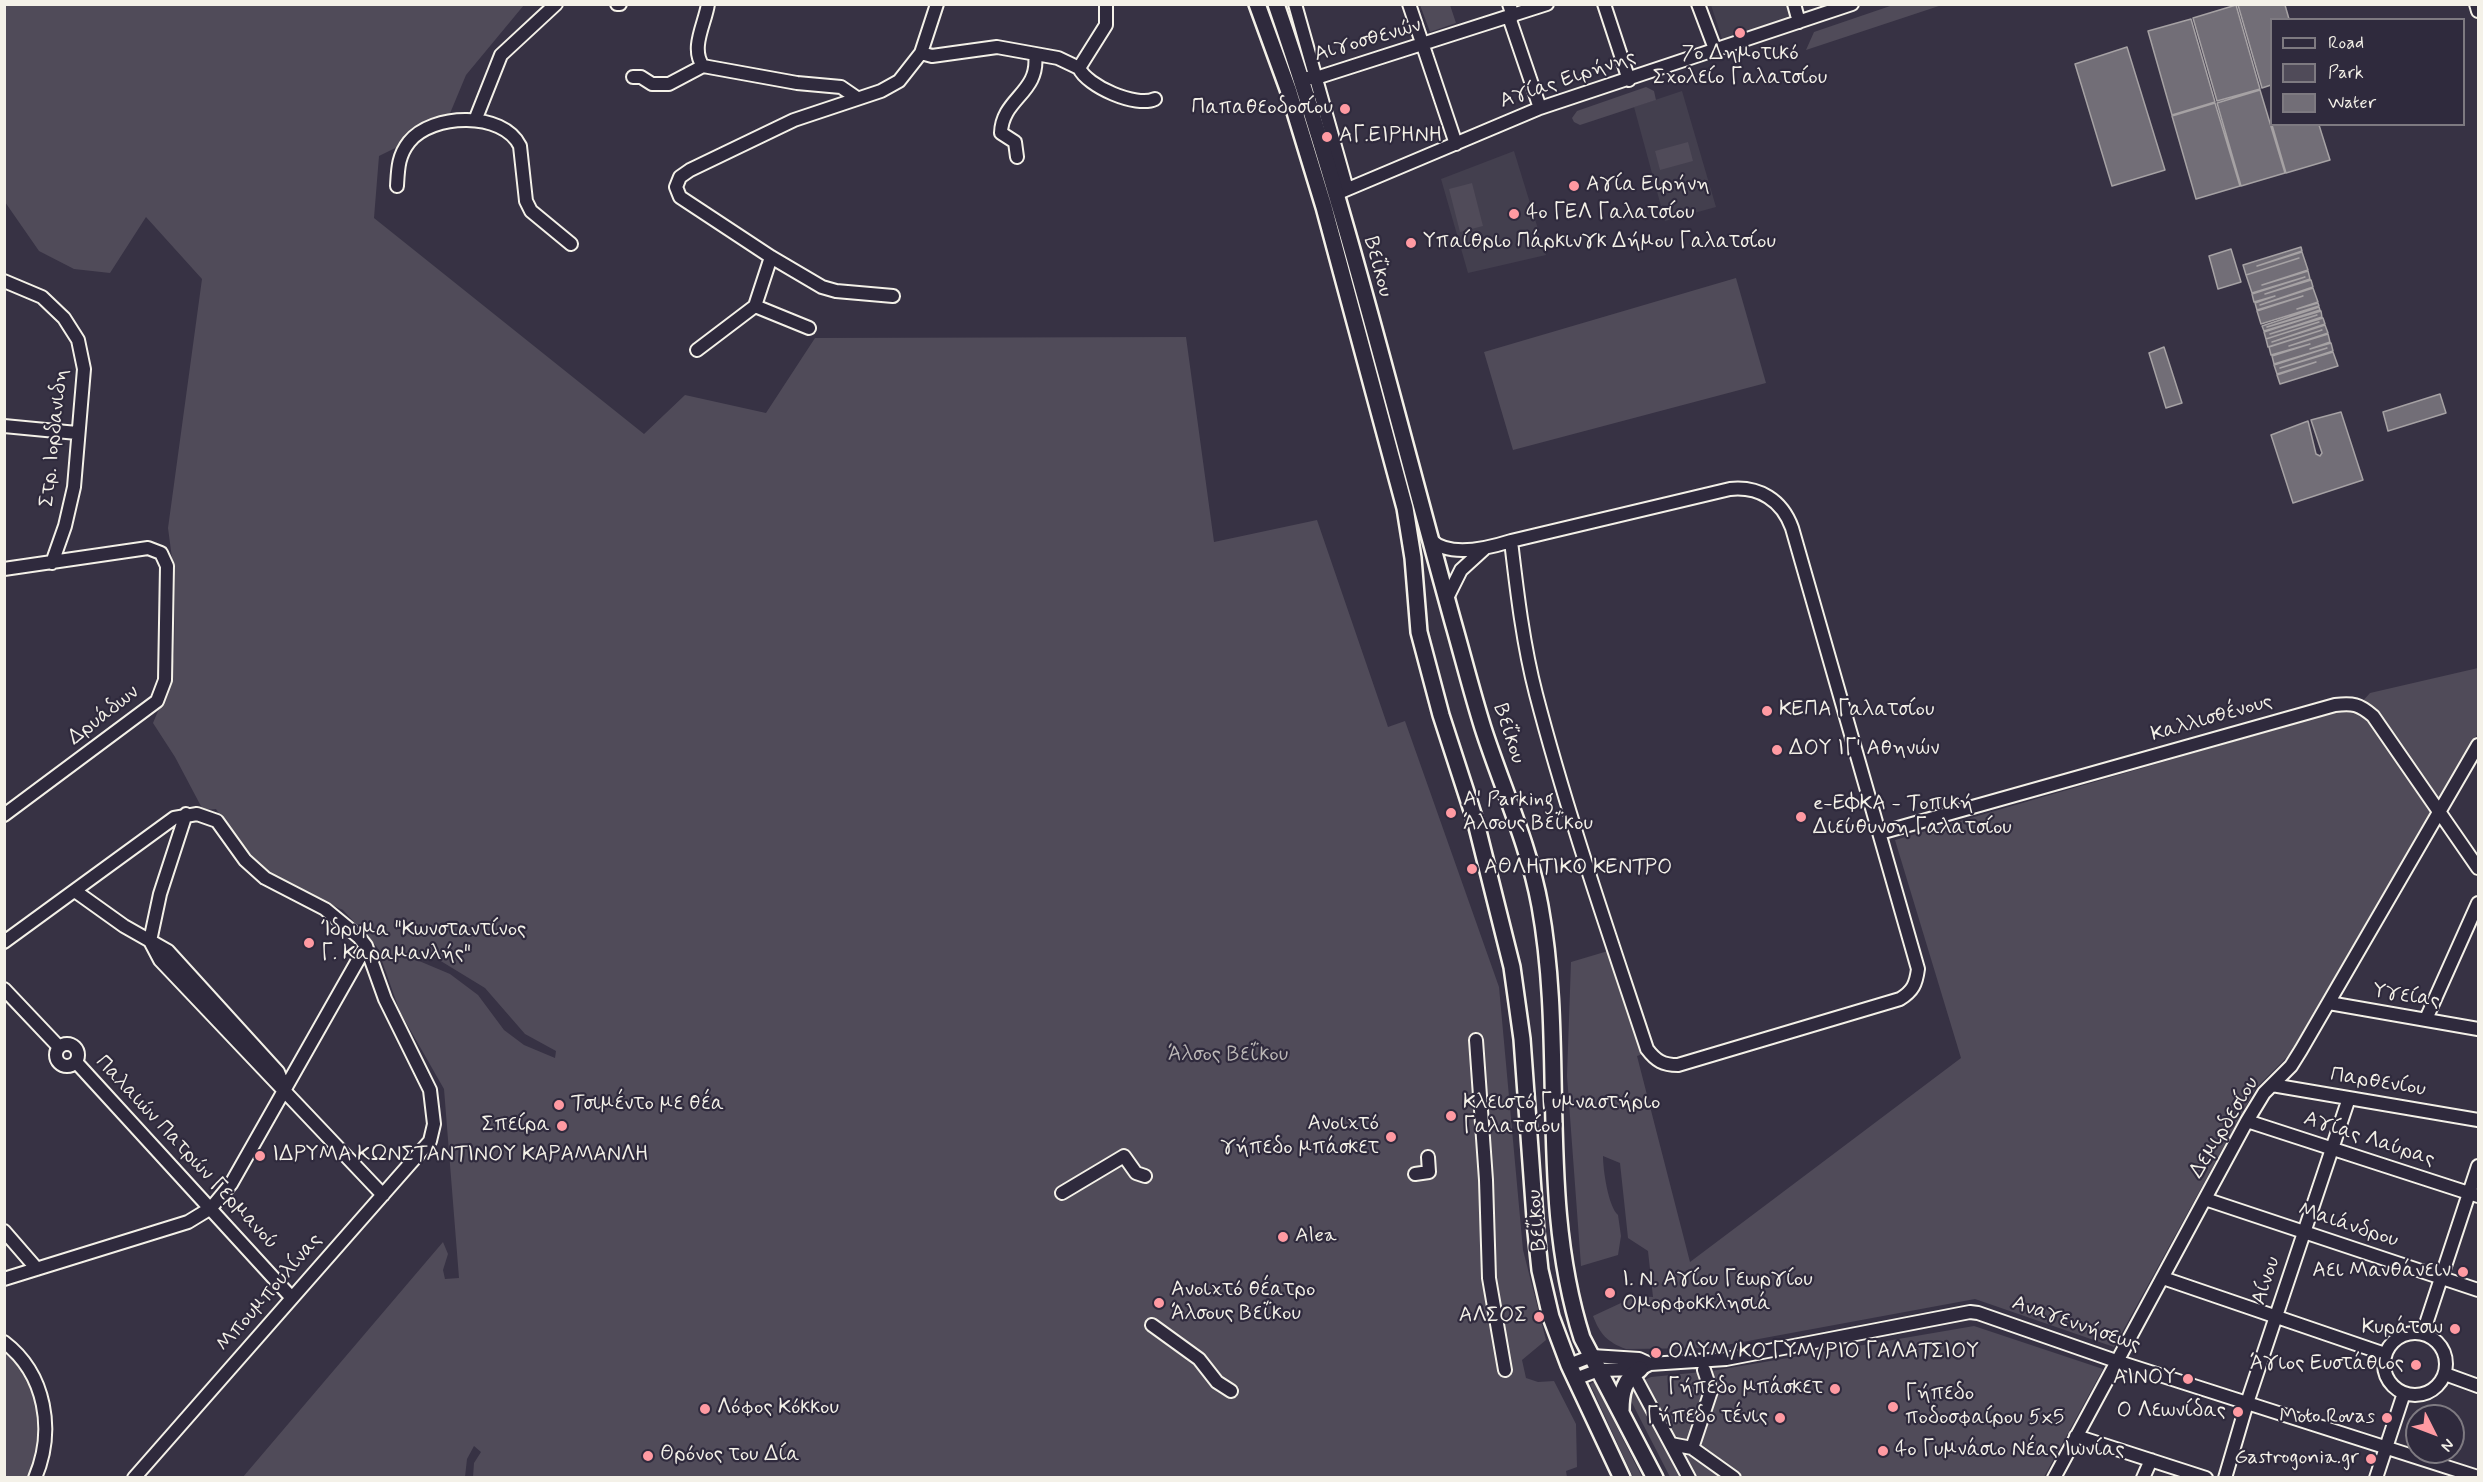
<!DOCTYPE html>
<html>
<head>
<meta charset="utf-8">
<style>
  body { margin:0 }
  #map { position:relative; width:2483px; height:1482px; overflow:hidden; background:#373244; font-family:Mynerve,sans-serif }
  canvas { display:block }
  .frame { position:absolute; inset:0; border:6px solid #f4f1e8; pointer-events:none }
  .legend { position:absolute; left:2270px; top:18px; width:195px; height:108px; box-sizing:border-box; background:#2f2a3d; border:2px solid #7e7a81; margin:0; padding:8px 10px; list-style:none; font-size:18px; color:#f4f1e8 }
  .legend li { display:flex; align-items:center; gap:12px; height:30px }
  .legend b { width:30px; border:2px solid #7e7a81 }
  .north { position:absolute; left:2405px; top:1404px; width:60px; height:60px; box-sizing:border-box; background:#2f2a3d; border:2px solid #7e7a81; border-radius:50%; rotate:132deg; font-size:16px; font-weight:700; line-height:24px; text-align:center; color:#f4f1e8 }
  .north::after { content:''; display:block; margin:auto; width:21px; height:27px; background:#ff9aa2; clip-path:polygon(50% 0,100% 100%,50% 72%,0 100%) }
</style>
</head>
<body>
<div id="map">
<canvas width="2483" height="1482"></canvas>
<div class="frame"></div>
<ul class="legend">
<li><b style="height:8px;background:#2f2a3d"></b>Road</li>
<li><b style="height:16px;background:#504b59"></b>Park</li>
<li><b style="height:16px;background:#726e77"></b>Water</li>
</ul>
<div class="north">N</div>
</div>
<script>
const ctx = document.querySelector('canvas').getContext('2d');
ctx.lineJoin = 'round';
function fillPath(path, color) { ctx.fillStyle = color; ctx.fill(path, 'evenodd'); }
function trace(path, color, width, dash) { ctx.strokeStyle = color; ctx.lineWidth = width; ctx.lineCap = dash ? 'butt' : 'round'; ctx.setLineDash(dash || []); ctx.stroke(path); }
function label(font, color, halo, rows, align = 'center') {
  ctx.font = font + ' Mynerve,sans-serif'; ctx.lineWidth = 4.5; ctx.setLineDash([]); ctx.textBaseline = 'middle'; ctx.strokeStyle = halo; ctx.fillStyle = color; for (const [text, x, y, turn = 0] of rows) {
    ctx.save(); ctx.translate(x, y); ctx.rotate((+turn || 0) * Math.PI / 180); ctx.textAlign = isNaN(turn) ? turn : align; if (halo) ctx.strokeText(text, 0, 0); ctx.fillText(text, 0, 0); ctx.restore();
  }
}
fillPath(new Path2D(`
  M 1711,5 L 1789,5 L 1794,21 L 1724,45 Z
  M 1682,91 L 1716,207 L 1665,221 L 1634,107 Z
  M 1514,151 L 1546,255 L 1468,273 L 1441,179 Z`), '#433f4e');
fillPath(new Path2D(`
  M 1896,4 L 1942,5 L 1806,50 L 1814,32 Z
  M 4,5 L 524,5 L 466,75 L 446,123 L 379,156 L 374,218 L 644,434 L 685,395 L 766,413 L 815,338 L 1186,337 L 1214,542 L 1317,520 L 1388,727 L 1405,721 L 1499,987 L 1523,1250 L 1546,1340 L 1522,1360 L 1526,1378 L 1538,1382 L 1554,1381 L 1576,1424 L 1577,1467 L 1566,1471 L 1567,1477 L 473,1477 L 474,1463 L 481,1452 L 474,1446 L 467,1459 L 465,1477 L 243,1477 L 443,1242 L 448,1254 L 443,1270 L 445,1279 L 459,1278 L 444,1089 L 400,1012 L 377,947 L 343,910 L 265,874 L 248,858 L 216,809 L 203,810 L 175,757 L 153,723 L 170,682 L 174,654 L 175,581 L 168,528 L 202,279 L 146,217 L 110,273 L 74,269 L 39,251 L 5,202 ZM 426,952 L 485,988 L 525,1034 L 556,1051 L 555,1058 L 524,1045 L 504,1030 L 478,995 L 450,974 L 412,958 Z
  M 1420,5 L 1450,5 L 1456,23 L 1430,32 Z
  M 1646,87 L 1654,91 L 1656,100 L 1580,125 L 1574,122 L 1572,118 L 1577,111 Z
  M 1688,142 L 1693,161 L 1660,170 L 1655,151 Z
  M 1472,183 L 1483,226 L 1460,232 L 1449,189 Z
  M 1736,278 L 1766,383 L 1513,450 L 1484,352 Z
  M 2478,668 L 2478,733 L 2290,1054 L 2256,1088 L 2114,1347 L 1975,1299 L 1710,1348 L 1626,1349 C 1607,1342 1600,1334 1593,1316 L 1636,1296 L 1653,1297 L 1648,1251 L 1628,1238 L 1620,1163 L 1603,1156 C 1603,1169 1608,1206 1618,1215 L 1621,1236 L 1618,1255 L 1581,1266 L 1567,1076 L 1571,962 L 1608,951 L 1643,1054 L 1637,1056 L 1690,1262 L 1961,1058 L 1895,840 L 2359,705 L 2370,693 Z
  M 1974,1326 L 2103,1369 L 2044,1477 L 1670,1477 L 1630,1399 L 1640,1382 L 1651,1377 L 1712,1371 Z
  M 4,1347 C 38,1383 51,1431 29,1477 L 5,1477 Z
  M 1594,1382 L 1642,1477 L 1633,1477 L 1590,1384 Z`), '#504b59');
const water = new Path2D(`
  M 2236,5 L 2260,89 L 2217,101 L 2193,18 Z
  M 2238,5 L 2285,5 L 2289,19 L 2272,20 L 2271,85 L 2262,88 Z
  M 2191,19 L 2215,102 L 2172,115 L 2148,31 Z
  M 2127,47 L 2165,170 L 2112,186 L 2075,64 Z
  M 2260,90 L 2285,173 L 2241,186 L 2217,103 Z
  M 2215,103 L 2240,186 L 2196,199 L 2172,116 Z
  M 2272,125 L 2319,125 L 2330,160 L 2286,173 Z
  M 2301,247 L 2302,251 L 2257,266 L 2302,252 L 2308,270 L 2262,285 L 2308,271 L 2310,279 L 2265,294 L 2311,280 L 2313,287 L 2260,305 L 2313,288 L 2318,302 L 2297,309 L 2318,303 L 2319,306 L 2261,324 L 2257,311 L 2303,296 L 2257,310 L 2255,303 L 2275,296 L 2254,302 L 2252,294 L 2305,277 L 2252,293 L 2246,275 L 2299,258 L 2246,275 L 2243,265 Z
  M 2231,249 L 2241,282 L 2218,289 L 2209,256 Z
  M 2319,307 L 2320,310 L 2267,327 L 2321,311 L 2322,317 L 2270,334 L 2323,318 L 2325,324 L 2272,342 L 2325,325 L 2328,333 L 2289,346 L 2328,334 L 2330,342 L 2310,349 L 2331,343 L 2333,351 L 2280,368 L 2333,352 L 2338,366 L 2280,384 L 2277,375 L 2316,362 L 2277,374 L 2274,365 L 2327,348 L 2274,364 L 2272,356 L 2310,344 L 2271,355 L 2269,347 L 2322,330 L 2268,347 L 2266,339 L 2319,322 L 2266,339 L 2264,332 L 2317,315 L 2264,331 L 2262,326 Z
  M 2164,347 L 2182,403 L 2166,408 L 2149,353 Z
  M 2440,394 L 2446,413 L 2388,431 L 2383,412 Z
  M 2341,412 L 2363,480 L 2293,503 L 2271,435 L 2308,421 L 2316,454 L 2320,456 L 2322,453 L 2311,420 Z`);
fillPath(water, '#726e77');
trace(water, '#a6a2a4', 1.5);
const minor = new Path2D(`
  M 617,4 L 620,4
  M 1295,4 L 1347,189
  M 1409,4 L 1456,144
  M 1509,4 L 1513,16
  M 1604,4 L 1629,80
  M 1698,4 L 1715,49
  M 1794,4 L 1799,22
  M 2476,4 L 2478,11
  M 1509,17 L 1540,108
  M 921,53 L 932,56 L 997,47 L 1058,58 L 1079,68 L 1106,25 L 1106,4
  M 703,66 C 690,48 705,24 708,4
  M 1079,68 C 1087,86 1136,108 1155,99
  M 633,77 L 641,77 L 652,84 L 669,84 L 703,66 L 797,83 L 841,87 L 857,98
  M 1301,78 L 1316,78 L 1547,4
  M 476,118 L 501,55 L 556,4
  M 1017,157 L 1015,142 L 1001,133 C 1002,98 1040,93 1035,55
  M 397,186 C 398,169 398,156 409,142 C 432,113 503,111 520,146 L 526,201 L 531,211 L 571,244
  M 1336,194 L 1540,108 L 1852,4
  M 771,257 L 755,306 L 809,328
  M 4,281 L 42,297 L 64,318 L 78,340 L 84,369 L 74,487 L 65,526 L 52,563
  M 893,296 L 836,291 L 822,287 L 771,257 L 680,197 L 676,187 L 680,177 L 690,170 L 794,120 L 881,91 L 899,81 L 921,53 L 937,4
  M 697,350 L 755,306
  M 4,426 L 77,433
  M 1431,540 C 1450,558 1489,548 1511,541 L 1730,489 C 1759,486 1782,500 1792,528 L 1918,969 C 1916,984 1913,991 1900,999 L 1678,1065 C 1663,1065 1656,1061 1647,1049 C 1608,931 1567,813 1536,694 C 1523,644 1517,592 1511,541
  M 4,569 L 148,548 L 161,553 L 167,566 L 165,680 L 157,701 L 4,815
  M 1447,598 L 1461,570 L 1484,549
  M 186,814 L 160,894 L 150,941 L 160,960 L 383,1195
  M 1880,833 L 2335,705 C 2353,703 2359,704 2373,716 L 2478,868
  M 75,891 L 124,926 L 168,951 L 278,1072 L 284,1087
  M 4,942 L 174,818 L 197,814 L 217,821 L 245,860 L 265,878 L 325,909 L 359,937 L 366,946 L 385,999 L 430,1090 L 434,1124 L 430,1141 L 134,1478
  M 4,989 L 59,1047
  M 2329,1003 L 2478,1029
  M 2426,1019 L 2478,903
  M 1476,1040 L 1486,1180 L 1489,1278 L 1505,1370
  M56 1055a11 11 0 1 1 22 0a11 11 0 1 1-22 0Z
  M 76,1062 L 291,1297
  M 2272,1085 L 2478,1120
  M 2247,1121 L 2478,1196
  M 1415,1174 L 1429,1172 L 1428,1157
  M 1062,1193 L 1124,1156 L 1136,1173 L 1145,1176
  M 2205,1199 L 2478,1290
  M 4,1231 L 37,1269
  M 2163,1278 L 2385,1354
  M 4,1279 L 188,1222 L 211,1208 L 231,1184 L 366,946
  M 1152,1325 L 1199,1359 L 1217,1382 L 1231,1391
  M2384 1364a31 31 0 1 1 62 0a31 31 0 1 1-62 0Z
  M 2423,1333 L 2478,1166
  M 4,1342 C 46,1374 55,1431 35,1478
  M 1569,1365 L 1592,1356 L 1639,1359 L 1650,1364
  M 2445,1374 L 2478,1386
  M 1575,1379 L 1599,1370 L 1640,1369 L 1650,1364 L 1726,1359 L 1970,1312 L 1978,1313 L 2116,1361 L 2478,1477
  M 1637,1381 L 1689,1478
  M 2076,1436 L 2206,1478
  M 1671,1444 L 1692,1448 L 1734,1478
  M 1692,1448 L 1711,1391 L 1704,1370
  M 2054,1478 L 2247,1121 L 2264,1093 L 2291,1066 L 2301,1050 L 2478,745
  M 2143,1478 L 2151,1460
  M 2225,1478 L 2247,1403 L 2349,1098
  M 2376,1478 L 2404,1393`);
const major = new Path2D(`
  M 1257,4 L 1288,89 L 1324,207 L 1405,508 L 1413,558 L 1419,632 L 1441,715 L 1476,823 L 1512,967 L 1522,1039 L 1536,1232 L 1540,1270 L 1551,1317 L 1569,1365 L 1622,1478
  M 1276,4 C 1346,207 1396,416 1453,622 C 1463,657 1472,693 1483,728 C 1502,787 1529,845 1540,906 C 1566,1049 1537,1197 1582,1338 L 1655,1478
  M 1621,1411 C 1621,1392 1624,1380 1640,1369`);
trace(minor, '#f4f1e8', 16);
trace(major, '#f4f1e8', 20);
trace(minor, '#2f2a3d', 12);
trace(major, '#2f2a3d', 15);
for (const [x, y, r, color] of [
  [1740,33,6,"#ff9aa2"],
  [1345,109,6,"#ff9aa2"],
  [1327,137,6,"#ff9aa2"],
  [1574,186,6,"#ff9aa2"],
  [1514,214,6,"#ff9aa2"],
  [1411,243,6,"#ff9aa2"],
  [1767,711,6,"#ff9aa2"],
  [1777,750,6,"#ff9aa2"],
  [1451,813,6,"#ff9aa2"],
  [1801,817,6,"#ff9aa2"],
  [1472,869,6,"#ff9aa2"],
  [309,943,6,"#ff9aa2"],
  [559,1105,6,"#ff9aa2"],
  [1451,1116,6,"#ff9aa2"],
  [562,1126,6,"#ff9aa2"],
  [1391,1137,6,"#ff9aa2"],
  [260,1156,6,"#ff9aa2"],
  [1283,1237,6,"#ff9aa2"],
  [2463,1272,6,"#ff9aa2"],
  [1610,1293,6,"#ff9aa2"],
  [1159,1303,6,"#ff9aa2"],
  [1539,1317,6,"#ff9aa2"],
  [2455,1329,6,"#ff9aa2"],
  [1656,1353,6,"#ff9aa2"],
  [2416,1365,6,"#ff9aa2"],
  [2188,1379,6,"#ff9aa2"],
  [1835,1389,6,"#ff9aa2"],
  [1893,1407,6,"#ff9aa2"],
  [705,1409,6,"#ff9aa2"],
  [2238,1412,6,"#ff9aa2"],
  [1780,1418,6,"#ff9aa2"],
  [2387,1418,6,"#ff9aa2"],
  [1883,1451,6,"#ff9aa2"],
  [648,1456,6,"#ff9aa2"],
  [2371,1459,6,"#ff9aa2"]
]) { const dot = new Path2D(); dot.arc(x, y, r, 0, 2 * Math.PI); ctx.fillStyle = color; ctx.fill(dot); trace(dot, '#2f2a3d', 2); }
label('21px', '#f4f1e8', '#2f2a3d', [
  ["Αιγοσθενών",1368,41,-16],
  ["Αγίας Ειρήνης",1568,80,-19],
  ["Βεΐκου",1377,267,75],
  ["Στρ. Ιορδανιδη",55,438,-84],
  ["Δρυάδων",104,716,-38],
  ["Καλλισθένους",2212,719,-16],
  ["Βεΐκου",1508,734,72],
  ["Υγείας",2406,997,9],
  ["Παρθενίου",2378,1083,9],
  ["Δεμιρδεσίου",2225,1128,-59],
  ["Αγίας Λαύρας",2369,1140,18],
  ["Παλαιών Πατρών Γερμανού",186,1153,47],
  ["Βεΐκου",1538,1220,-95],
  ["Μαιάνδρου",2348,1226,18],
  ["Αίνου",2267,1281,-72],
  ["Μπουμπουλίνας",270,1293,-49],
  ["Αναγεννήσεως",2076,1325,19]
]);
label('21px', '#f4f1e8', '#2f2a3d', [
  ["7ο Δημοτικό",1740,55,"center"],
  ["Σχολείο Γαλατσίου",1740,79,"center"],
  ["Παπαθεοδοσίου",1333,109,"right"],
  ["ΑΓ.ΕΙΡΗΝΗ",1339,137],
  ["Αγία Ειρήνη",1586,186],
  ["4ο ΓΕΛ Γαλατσίου",1526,214],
  ["Υπαίθριο Πάρκινγκ Δήμου Γαλατσίου",1423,243],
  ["ΚΕΠΑ Γαλατσίου",1779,711],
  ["ΔΟΥ ΙΓ' Αθηνών",1789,750],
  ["Α' Parking",1463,801],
  ["Άλσους Βεΐκου",1463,825],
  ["e-ΕΦΚΑ - Τοπική",1813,805],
  ["Διεύθυνση Γαλατσίου",1813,829],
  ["ΑΘΛΗΤΙΚΟ ΚΕΝΤΡΟ",1484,869],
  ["Ίδρυμα \"Κωνσταντίνος",321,931],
  ["Γ. Καραμανλής\"",321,955],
  ["Κλειστό Γυμναστήριο",1463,1104],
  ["Γαλατσίου",1463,1128],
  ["Τσιμέντο με θέα",571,1105],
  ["Ανοιχτό",1379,1125,"right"],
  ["γήπεδο μπάσκετ",1379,1149,"right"],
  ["Σπείρα",550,1126,"right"],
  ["ΙΔΡΥΜΑ ΚΩΝΣΤΑΝΤΙΝΟΥ ΚΑΡΑΜΑΝΛΗ",272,1156],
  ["Alea",1295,1237],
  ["Αει Μανθάνειν",2451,1272,"right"],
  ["Ι. Ν. Αγίου Γεωργίου",1622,1281],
  ["Ομορφοκκλησιά",1622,1305],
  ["Ανοιχτό θέατρο",1171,1291],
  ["Άλσους Βεΐκου",1171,1315],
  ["ΑΛΣΟΣ",1527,1317,"right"],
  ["Κυράτσω",2443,1329,"right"],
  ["ΟΛΥΜ/ΚΟ ΓΥΜ/ΡΙΟ ΓΑΛΑΤΣΙΟΥ",1668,1353],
  ["Άγιος Ευστάθιος",2404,1365,"right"],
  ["ΑΙΝΟΥ",2176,1379,"right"],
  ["Γήπεδο μπάσκετ",1823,1389,"right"],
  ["Γήπεδο",1905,1395],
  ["ποδοσφαίρου 5x5",1905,1419],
  ["Λόφος Κόκκου",717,1409],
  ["Ο Λεωνίδας",2226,1412,"right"],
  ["Γήπεδο τένις",1768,1418,"right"],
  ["Moto Rovas",2375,1418,"right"],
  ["4ο Γυμνάσιο Νέας Ιωνίας",1895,1451],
  ["Θρόνος του Δία",660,1456],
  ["Gastrogonia.gr",2359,1459,"right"]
], 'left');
label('21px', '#bbb7b6', '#2f2a3d', [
  ["Άλσος Βεΐκου",1228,1056]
]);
</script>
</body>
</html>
